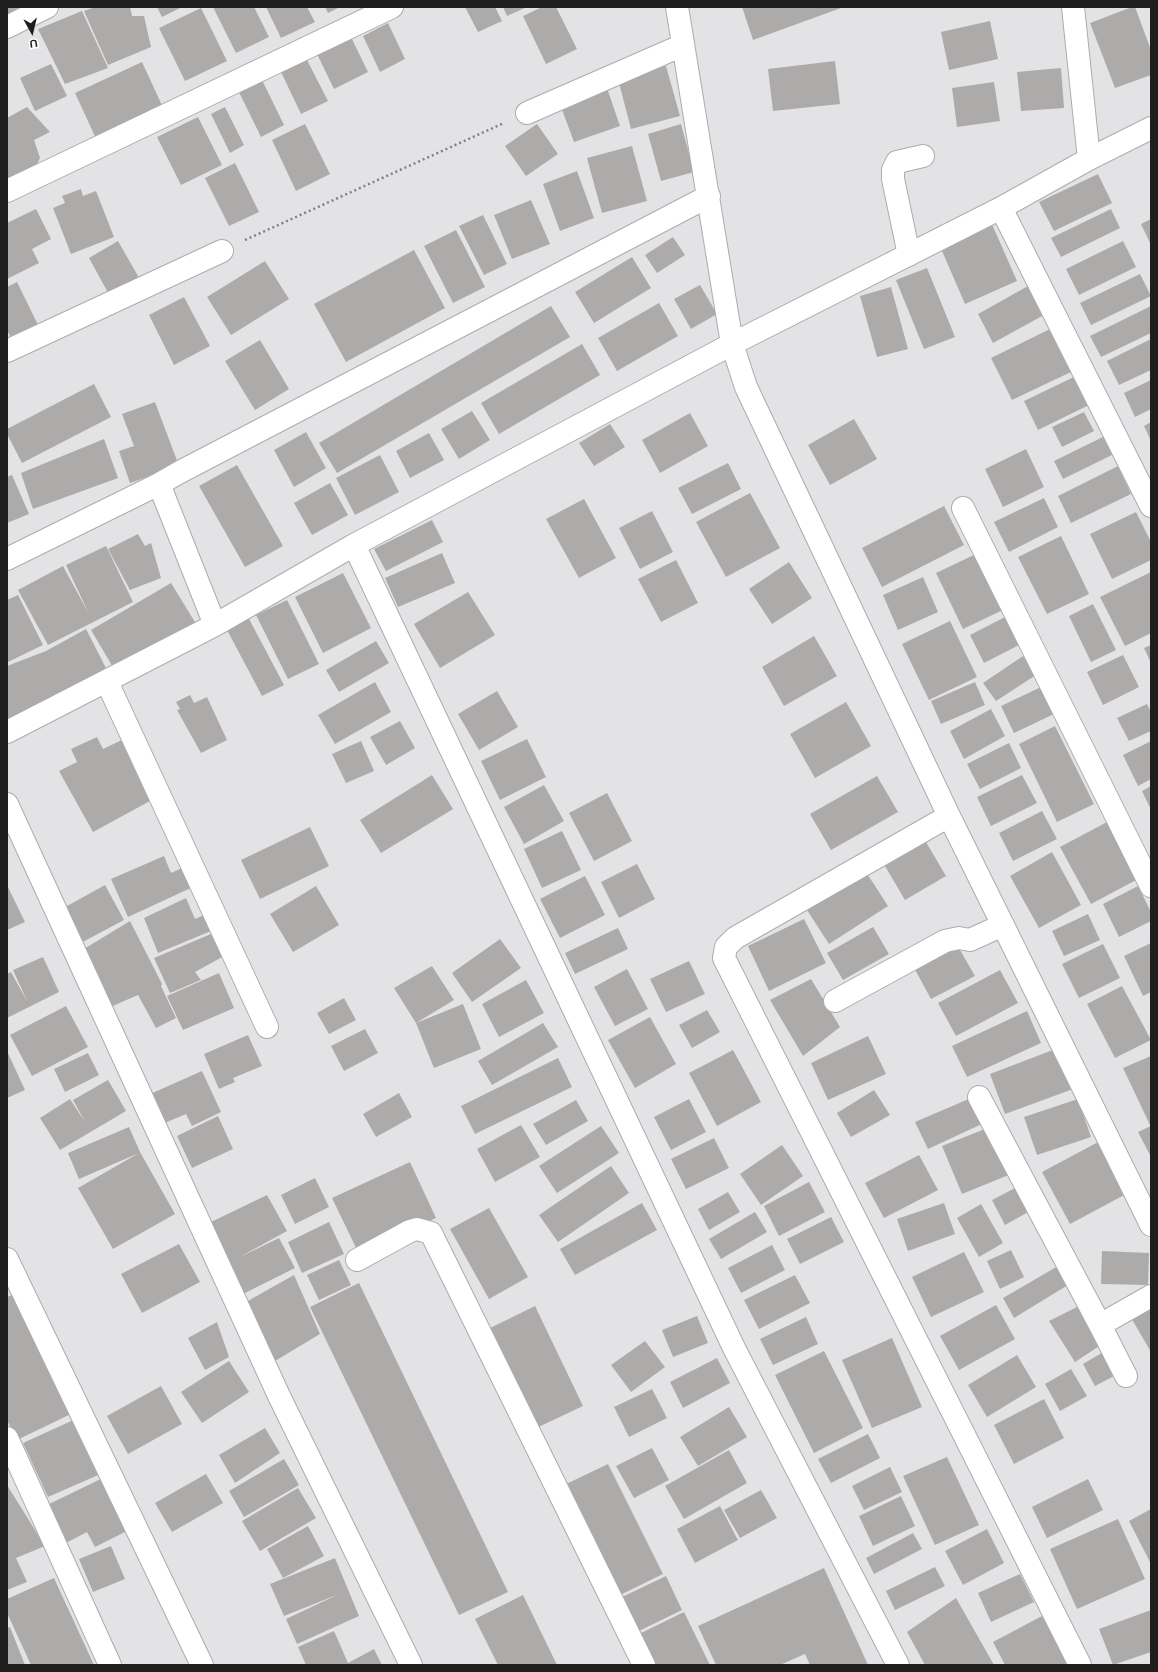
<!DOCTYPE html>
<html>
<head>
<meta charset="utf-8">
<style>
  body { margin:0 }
  #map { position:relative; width:1158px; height:1672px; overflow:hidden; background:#e3e3e5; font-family:Arial,sans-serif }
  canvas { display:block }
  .frame { position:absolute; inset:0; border:8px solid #1e1e1f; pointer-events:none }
  .north { position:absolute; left:12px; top:12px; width:40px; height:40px; -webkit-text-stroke:3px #fff; paint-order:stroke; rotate:172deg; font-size:11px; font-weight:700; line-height:16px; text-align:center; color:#1e1e1f }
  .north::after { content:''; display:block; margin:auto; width:14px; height:18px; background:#1e1e1f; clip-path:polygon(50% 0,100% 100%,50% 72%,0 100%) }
</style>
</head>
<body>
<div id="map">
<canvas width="1158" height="1672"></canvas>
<div class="frame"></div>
<div class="north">U</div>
</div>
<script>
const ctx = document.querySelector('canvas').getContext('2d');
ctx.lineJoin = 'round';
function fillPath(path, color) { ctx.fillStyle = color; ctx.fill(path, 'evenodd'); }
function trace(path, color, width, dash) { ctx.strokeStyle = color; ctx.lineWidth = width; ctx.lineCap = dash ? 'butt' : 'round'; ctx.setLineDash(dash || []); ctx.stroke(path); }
fillPath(new Path2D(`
  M 7,7 L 20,7 L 7,14 Z
  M 95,7 L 130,7 L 132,16 L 144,16 L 151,47 L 108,65 L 84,11 Z
  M 157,7 L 182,7 L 162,17 Z
  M 213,7 L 254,7 L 269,37 L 236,53 Z
  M 266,7 L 307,7 L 315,22 L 281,38 Z
  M 325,7 L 340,7 L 328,13 Z
  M 465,7 L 495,7 L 502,21 L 478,32 Z
  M 503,7 L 527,7 L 507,16 Z
  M 542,7 L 556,7 L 577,49 L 546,64 L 523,16 Z
  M 742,7 L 841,7 L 841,8 L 753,40 Z
  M 1132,7 L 1135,7 L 1151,50 L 1151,75 L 1115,88 L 1090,23 Z
  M 201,8 L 227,61 L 185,81 L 159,28 Z
  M 82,11 L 108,68 L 65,84 L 38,29 Z
  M 990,21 L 998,59 L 949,70 L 941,32 Z
  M 388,23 L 405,59 L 380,72 L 363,36 Z
  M 351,37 L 368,72 L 334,89 L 317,54 Z
  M 307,60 L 328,101 L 301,114 L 281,72 Z
  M 835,61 L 840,104 L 773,111 L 768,69 Z
  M 142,62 L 166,114 L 99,145 L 75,93 Z
  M 51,64 L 67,96 L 35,111 L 20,78 Z
  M 666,66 L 680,116 L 631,129 L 618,79 Z
  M 1061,68 L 1064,108 L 1021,111 L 1017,72 Z
  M 262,80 L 284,125 L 261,137 L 239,92 Z
  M 994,82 L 1000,121 L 957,127 L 952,88 Z
  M 607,88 L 620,126 L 574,142 L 560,104 Z
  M 27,107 L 50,132 L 34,140 L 40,158 L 29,180 L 7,190 L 7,118 Z
  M 225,107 L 244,145 L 230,153 L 211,114 Z
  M 198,117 L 222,165 L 181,185 L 157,137 Z
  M 305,124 L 330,174 L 296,191 L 272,140 Z
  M 537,124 L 558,154 L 526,176 L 505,146 Z
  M 681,124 L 694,172 L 661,181 L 648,134 Z
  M 632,146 L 647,201 L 602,213 L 587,158 Z
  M 235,163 L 259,212 L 229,226 L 205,178 Z
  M 577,171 L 594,218 L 560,231 L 543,184 Z
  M 1098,174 L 1112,203 L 1054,231 L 1039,202 Z
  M 81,189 L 83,196 L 96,191 L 114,237 L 71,254 L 53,208 L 65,203 L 62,196 Z
  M 531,200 L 550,244 L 512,259 L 494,215 Z
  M 36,209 L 51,239 L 32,249 L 39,263 L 7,279 L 7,223 Z
  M 1111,209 L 1120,228 L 1061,257 L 1051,238 Z
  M 483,215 L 507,264 L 484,275 L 459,226 Z
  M 1151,219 L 1151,245 L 1141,224 Z
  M 991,222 L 1017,281 L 965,304 L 939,244 Z
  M 456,230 L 485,287 L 453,303 L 424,246 Z
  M 673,237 L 685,255 L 657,273 L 645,255 Z
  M 118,241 L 142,283 L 112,300 L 89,258 Z
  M 1123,241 L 1136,267 L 1079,295 L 1066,269 Z
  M 414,250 L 445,308 L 346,362 L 314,304 Z
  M 632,257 L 651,288 L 594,323 L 575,292 Z
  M 265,261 L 289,299 L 231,335 L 207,297 Z
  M 927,268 L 955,337 L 924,349 L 896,280 Z
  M 1140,274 L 1151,296 L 1091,325 L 1080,303 Z
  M 17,282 L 42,333 L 15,346 L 7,330 L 7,287 Z
  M 700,285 L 717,314 L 691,329 L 674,299 Z
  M 1028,286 L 1044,315 L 993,343 L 978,314 Z
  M 891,287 L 908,349 L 877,357 L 860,296 Z
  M 184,297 L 210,346 L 174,365 L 149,315 Z
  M 659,303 L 678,336 L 617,371 L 598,338 Z
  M 551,306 L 570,337 L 337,473 L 319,443 Z
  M 1151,306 L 1151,333 L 1101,357 L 1090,336 Z
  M 1050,329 L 1071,372 L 1012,400 L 991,358 Z
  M 1151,339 L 1151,370 L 1119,385 L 1107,361 Z
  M 260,340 L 289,389 L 255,410 L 225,361 Z
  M 582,344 L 600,375 L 499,434 L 481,403 Z
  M 1076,376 L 1091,404 L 1038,430 L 1024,401 Z
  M 1151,380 L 1151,409 L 1135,417 L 1124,393 Z
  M 94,384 L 111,417 L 22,463 L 7,434 L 7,429 Z
  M 155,402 L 179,466 L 130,483 L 119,451 L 134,446 L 122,414 Z
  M 472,411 L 490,440 L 459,459 L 441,429 Z
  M 1084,412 L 1094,431 L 1062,447 L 1052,427 Z
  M 690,413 L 708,446 L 660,473 L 642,440 Z
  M 854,419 L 877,459 L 830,485 L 808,445 Z
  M 1151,422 L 1151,441 L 1144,426 Z
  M 610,424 L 625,447 L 594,466 L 579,443 Z
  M 306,432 L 326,468 L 294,487 L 274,450 Z
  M 429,433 L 444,460 L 410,478 L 396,451 Z
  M 1105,436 L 1114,454 L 1063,479 L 1054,461 Z
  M 104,439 L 118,478 L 33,509 L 21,473 Z
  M 1026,449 L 1044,487 L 1003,507 L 985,469 Z
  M 380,455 L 399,492 L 355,515 L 336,478 Z
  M 728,463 L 741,489 L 692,514 L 678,488 Z
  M 237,465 L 283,546 L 245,567 L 199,486 Z
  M 1118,466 L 1131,494 L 1071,523 L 1058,496 Z
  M 12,475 L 29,514 L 7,523 L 7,477 Z
  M 330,483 L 348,515 L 312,535 L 294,503 Z
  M 750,493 L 780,548 L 726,577 L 696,522 Z
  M 1044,498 L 1058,527 L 1009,552 L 994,522 Z
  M 584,499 L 616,558 L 579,578 L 546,519 Z
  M 944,506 L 964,545 L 882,587 L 862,548 Z
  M 652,511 L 673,552 L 640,569 L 619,528 Z
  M 1136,512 L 1151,542 L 1151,560 L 1112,579 L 1090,534 Z
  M 432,520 L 443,542 L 386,571 L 374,549 Z
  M 138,534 L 145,546 L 151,543 L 161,578 L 130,590 L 108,549 Z
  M 1061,536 L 1089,594 L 1047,614 L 1018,557 Z
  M 106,546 L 133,602 L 48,645 L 18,590 L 63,566 L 89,614 L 66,565 Z
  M 442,553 L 455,583 L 398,607 L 385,578 Z
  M 978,553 L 1005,609 L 963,629 L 936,573 Z
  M 676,560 L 698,603 L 661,622 L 638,579 Z
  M 789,562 L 812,598 L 772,624 L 749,589 Z
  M 1151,572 L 1151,633 L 1125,646 L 1100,597 Z
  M 343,573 L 371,628 L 323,653 L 295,597 Z
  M 923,577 L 938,612 L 898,630 L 883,595 Z
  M 171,583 L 198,627 L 114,669 L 91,630 Z
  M 468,592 L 495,635 L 440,668 L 414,624 Z
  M 18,595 L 43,645 L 8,662 L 7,600 Z
  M 287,600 L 319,664 L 288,679 L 256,615 Z
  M 1093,604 L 1116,650 L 1091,662 L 1069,616 Z
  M 248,617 L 284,685 L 262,696 L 226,628 Z
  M 1005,617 L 1019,645 L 984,663 L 970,635 Z
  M 950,621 L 977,677 L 929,700 L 902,644 Z
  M 86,629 L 106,668 L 7,722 L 7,666 L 46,651 Z
  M 814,636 L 837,676 L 784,706 L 762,667 Z
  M 376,641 L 389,663 L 339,692 L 326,670 Z
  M 1151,645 L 1151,663 L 1144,648 Z
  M 1123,655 L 1139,687 L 1103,705 L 1087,672 Z
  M 1023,656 L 1036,675 L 996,701 L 983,683 Z
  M 375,682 L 391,712 L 335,744 L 318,715 Z
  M 975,682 L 985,705 L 941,724 L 931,701 Z
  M 1041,687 L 1054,714 L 1014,733 L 1001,706 Z
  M 497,691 L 518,727 L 479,750 L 458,714 Z
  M 190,695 L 194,703 L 207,697 L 227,740 L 201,753 L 177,710 L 180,709 L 176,702 Z
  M 846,702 L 871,746 L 815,778 L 790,734 Z
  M 1147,704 L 1151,712 L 1151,731 L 1129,741 L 1117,718 Z
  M 991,709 L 1005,736 L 964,759 L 950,731 Z
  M 400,721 L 415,748 L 386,765 L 370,737 Z
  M 1055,726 L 1094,804 L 1057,822 L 1019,744 Z
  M 97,737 L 103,749 L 126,738 L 150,801 L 93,832 L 59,771 L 77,762 L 71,749 Z
  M 527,739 L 546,777 L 500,800 L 481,761 Z
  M 361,741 L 374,771 L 346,783 L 332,754 Z
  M 1151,741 L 1151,779 L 1138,786 L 1123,755 Z
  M 1009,743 L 1021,768 L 980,789 L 967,764 Z
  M 432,775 L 453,809 L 381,853 L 360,820 Z
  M 1022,775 L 1037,803 L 991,826 L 977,797 Z
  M 877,776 L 898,812 L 831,850 L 810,814 Z
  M 544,785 L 564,821 L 524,844 L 504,807 Z
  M 1151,786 L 1151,810 L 1142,791 Z
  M 607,793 L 632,841 L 594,861 L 569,813 Z
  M 1042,811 L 1057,839 L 1013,861 L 999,833 Z
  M 1107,822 L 1138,879 L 1091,904 L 1060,847 Z
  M 310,827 L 329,866 L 260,899 L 241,860 Z
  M 562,831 L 581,870 L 542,888 L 524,849 Z
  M 926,842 L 946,876 L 905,900 L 885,866 Z
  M 1052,852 L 1081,905 L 1039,928 L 1010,876 Z
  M 164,856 L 171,873 L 184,867 L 193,887 L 128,917 L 111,879 Z
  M 637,864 L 655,899 L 619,918 L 601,882 Z
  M 866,872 L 888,906 L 829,944 L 807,910 Z
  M 585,876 L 605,915 L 560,938 L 540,899 Z
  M 7,885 L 25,922 L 7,930 Z
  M 105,885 L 124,920 L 77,945 L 60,910 Z
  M 316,886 L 339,925 L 293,952 L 270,914 Z
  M 1138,886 L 1151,912 L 1151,921 L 1119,937 L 1103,904 Z
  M 186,898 L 195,919 L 204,915 L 211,931 L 158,953 L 144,918 Z
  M 1088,914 L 1100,940 L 1064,956 L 1052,931 Z
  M 804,919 L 826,963 L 769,991 L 748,946 Z
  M 130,921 L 162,984 L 161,986 L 176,1018 L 156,1028 L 138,995 L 108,1008 L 79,952 Z
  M 873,927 L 889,954 L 843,980 L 827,953 Z
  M 618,928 L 628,949 L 575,974 L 565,953 Z
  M 211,934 L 224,956 L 195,972 L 201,980 L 170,993 L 154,958 Z
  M 500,939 L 521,968 L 472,1002 L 452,973 Z
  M 956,943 L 975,976 L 931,999 L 913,966 Z
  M 1151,943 L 1151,992 L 1143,996 L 1124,956 Z
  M 1103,944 L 1120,978 L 1079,998 L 1062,964 Z
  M 43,957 L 59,992 L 7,1018 L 7,974 L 11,972 L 27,1001 L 13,970 Z
  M 689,961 L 705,994 L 666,1012 L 650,979 Z
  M 432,966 L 454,1000 L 416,1023 L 394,988 Z
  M 627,969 L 648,1009 L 615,1026 L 594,987 Z
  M 1000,970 L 1018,1003 L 956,1036 L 938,1003 Z
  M 219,973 L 234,1008 L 183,1030 L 167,996 Z
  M 811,979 L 840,1027 L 803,1056 L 770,1000 Z
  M 526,980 L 544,1013 L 499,1037 L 482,1004 Z
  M 1122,986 L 1151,1040 L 1115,1058 L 1087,1004 Z
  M 344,998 L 356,1020 L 329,1034 L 317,1013 Z
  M 463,1004 L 481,1049 L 434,1068 L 416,1023 Z
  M 66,1006 L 88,1047 L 32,1076 L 10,1035 Z
  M 707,1010 L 720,1032 L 692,1048 L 679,1025 Z
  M 1027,1011 L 1041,1043 L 967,1077 L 952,1046 Z
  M 650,1017 L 676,1064 L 635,1088 L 608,1040 Z
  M 543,1023 L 558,1047 L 492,1085 L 478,1061 Z
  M 365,1029 L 378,1053 L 344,1071 L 331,1046 Z
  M 248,1035 L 262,1066 L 233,1078 L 235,1082 L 219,1089 L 204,1054 Z
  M 868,1036 L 886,1074 L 828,1100 L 811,1063 Z
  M 1058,1048 L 1073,1089 L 1005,1114 L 990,1074 Z
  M 733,1050 L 761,1102 L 717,1126 L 689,1073 Z
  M 7,1051 L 25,1090 L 7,1098 Z
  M 88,1053 L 99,1075 L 65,1092 L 54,1069 Z
  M 1151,1056 L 1151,1125 L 1150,1125 L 1123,1068 Z
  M 558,1058 L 572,1087 L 475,1134 L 461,1106 Z
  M 202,1071 L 221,1112 L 192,1126 L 186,1114 L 162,1124 L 148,1095 Z
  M 108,1080 L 126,1111 L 60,1150 L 40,1118 L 70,1099 L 85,1122 L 73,1100 Z
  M 874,1090 L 890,1115 L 851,1137 L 837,1113 Z
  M 399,1093 L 412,1117 L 376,1137 L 363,1114 Z
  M 971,1098 L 984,1123 L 928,1149 L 915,1122 Z
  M 689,1099 L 706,1132 L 671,1150 L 654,1117 Z
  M 1078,1099 L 1091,1137 L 1037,1155 L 1024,1117 Z
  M 576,1100 L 588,1121 L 546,1145 L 533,1124 Z
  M 218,1116 L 233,1149 L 192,1168 L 177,1136 Z
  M 521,1125 L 540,1157 L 495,1182 L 477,1149 Z
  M 601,1126 L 619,1153 L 557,1193 L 539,1166 Z
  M 1151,1126 L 1151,1157 L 1138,1132 Z
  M 129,1127 L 140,1152 L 175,1214 L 113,1249 L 78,1188 L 139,1153 L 79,1179 L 68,1153 Z
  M 990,1127 L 1011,1174 L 962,1194 L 942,1146 Z
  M 714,1138 L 729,1168 L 686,1189 L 671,1159 Z
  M 1100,1141 L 1128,1193 L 1070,1224 L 1042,1172 Z
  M 782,1145 L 803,1176 L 761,1205 L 740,1174 Z
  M 919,1155 L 938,1190 L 884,1218 L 865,1183 Z
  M 410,1162 L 436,1218 L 359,1254 L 332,1198 Z
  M 611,1166 L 629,1193 L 558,1242 L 539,1215 Z
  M 315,1178 L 329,1207 L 295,1224 L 281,1195 Z
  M 809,1182 L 825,1212 L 779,1236 L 764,1206 Z
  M 1019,1186 L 1030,1211 L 1005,1225 L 992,1200 Z
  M 728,1192 L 740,1212 L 709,1230 L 698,1209 Z
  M 267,1195 L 287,1231 L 238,1258 L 279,1238 L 295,1268 L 243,1294 L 209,1223 Z
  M 642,1203 L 657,1230 L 575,1275 L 560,1249 Z
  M 944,1203 L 955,1234 L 908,1251 L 897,1219 Z
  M 981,1204 L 1003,1243 L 979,1257 L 957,1218 Z
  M 489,1208 L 528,1277 L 489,1299 L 450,1229 Z
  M 755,1212 L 767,1232 L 721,1259 L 709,1239 Z
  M 831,1217 L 844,1242 L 800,1264 L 787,1239 Z
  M 329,1222 L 344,1254 L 302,1273 L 288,1242 Z
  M 179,1244 L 200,1282 L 142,1313 L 121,1274 Z
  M 772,1245 L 785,1270 L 741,1293 L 728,1268 Z
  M 1011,1250 L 1024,1277 L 1000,1289 L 987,1261 Z
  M 1102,1251 L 1149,1253 L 1148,1285 L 1101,1284 Z
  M 964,1252 L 984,1292 L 931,1317 L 912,1277 Z
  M 339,1260 L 351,1285 L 319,1300 L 307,1275 Z
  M 1058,1266 L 1068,1285 L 1014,1318 L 1003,1298 Z
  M 294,1275 L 320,1334 L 275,1361 L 246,1302 Z
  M 795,1275 L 810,1303 L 759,1329 L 744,1300 Z
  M 359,1283 L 508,1592 L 459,1615 L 310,1307 Z
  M 17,1293 L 75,1412 L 17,1440 L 7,1420 L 7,1297 Z
  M 996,1305 L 1015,1339 L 959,1370 L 940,1336 Z
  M 1081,1305 L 1104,1343 L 1075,1362 L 1049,1321 Z
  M 1151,1305 L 1151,1352 L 1130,1316 Z
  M 535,1306 L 583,1406 L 530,1431 L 482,1332 Z
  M 697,1316 L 708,1343 L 673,1357 L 662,1330 Z
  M 806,1317 L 818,1344 L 773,1365 L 760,1339 Z
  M 217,1322 L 229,1357 L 205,1370 L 188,1338 Z
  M 892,1338 L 922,1407 L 872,1428 L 842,1360 Z
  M 645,1341 L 665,1367 L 631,1392 L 611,1365 Z
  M 824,1351 L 863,1428 L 814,1453 L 775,1375 Z
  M 1105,1351 L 1116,1375 L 1095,1386 L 1083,1364 Z
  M 1017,1355 L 1036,1387 L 987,1417 L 968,1385 Z
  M 717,1358 L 730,1383 L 683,1408 L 670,1382 Z
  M 229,1361 L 249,1392 L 202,1423 L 181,1392 Z
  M 1071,1369 L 1087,1396 L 1060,1411 L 1045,1384 Z
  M 161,1386 L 182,1424 L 128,1454 L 107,1416 Z
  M 652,1389 L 667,1418 L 629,1437 L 614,1407 Z
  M 1044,1399 L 1064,1438 L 1014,1464 L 994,1425 Z
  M 729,1407 L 747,1437 L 698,1466 L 680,1437 Z
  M 80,1417 L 105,1472 L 48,1497 L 23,1443 Z
  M 265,1428 L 280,1453 L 235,1483 L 219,1455 Z
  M 868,1434 L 880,1458 L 831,1483 L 818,1459 Z
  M 652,1448 L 669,1480 L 634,1498 L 616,1466 Z
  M 729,1450 L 747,1483 L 684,1519 L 665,1486 Z
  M 947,1457 L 979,1525 L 935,1545 L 903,1476 Z
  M 284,1459 L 299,1485 L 244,1517 L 229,1491 Z
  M 608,1464 L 663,1574 L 614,1598 L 560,1487 Z
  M 890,1467 L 902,1492 L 864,1510 L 852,1486 Z
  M 206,1474 L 223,1503 L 172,1532 L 155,1503 Z
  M 109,1475 L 135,1527 L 95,1547 L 87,1532 L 66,1543 L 47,1505 Z
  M 1088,1479 L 1103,1510 L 1047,1538 L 1032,1507 Z
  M 7,1485 L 45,1546 L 16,1558 L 27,1582 L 7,1590 Z
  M 298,1488 L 316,1518 L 260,1551 L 242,1521 Z
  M 761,1490 L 777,1518 L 740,1538 L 724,1510 Z
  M 901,1496 L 915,1526 L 873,1546 L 859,1516 Z
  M 720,1506 L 738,1540 L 695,1563 L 677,1529 Z
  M 1151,1509 L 1151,1564 L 1129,1521 Z
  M 1118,1519 L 1145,1579 L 1077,1609 L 1050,1549 Z
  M 308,1526 L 324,1556 L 283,1578 L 267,1549 Z
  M 987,1529 L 1004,1563 L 963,1585 L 945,1551 Z
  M 913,1533 L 922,1549 L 874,1574 L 866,1558 Z
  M 111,1546 L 125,1579 L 93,1592 L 79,1559 Z
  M 335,1558 L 359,1616 L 297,1644 L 286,1619 L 339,1594 L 284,1616 L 270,1584 Z
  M 935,1567 L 945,1586 L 895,1610 L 886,1591 Z
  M 824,1568 L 868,1665 L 810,1665 L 805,1654 L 780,1665 L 716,1665 L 698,1626 Z
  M 1020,1574 L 1034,1602 L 991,1622 L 978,1593 Z
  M 666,1576 L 682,1610 L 637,1632 L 620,1598 Z
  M 54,1578 L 94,1665 L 31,1665 L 7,1613 L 7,1599 Z
  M 523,1595 L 557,1665 L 498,1665 L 475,1619 Z
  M 956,1598 L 994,1665 L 925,1665 L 907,1632 Z
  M 1151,1610 L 1151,1652 L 1113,1665 L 1099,1629 Z
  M 684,1612 L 710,1665 L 649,1665 L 635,1636 Z
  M 1042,1616 L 1068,1665 L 1005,1665 L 993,1642 Z
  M 10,1627 L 25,1665 L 7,1665 L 7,1628 Z
  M 334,1631 L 348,1663 L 374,1649 L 382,1665 L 306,1665 L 298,1647 Z`), '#adaaaa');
const street = new Path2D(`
  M 677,7 L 732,344 L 746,387 L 949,816 L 1151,1225
  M 1073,7 L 1089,159
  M 7,27 L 47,7
  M 527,113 L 683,45
  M 7,191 L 392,7
  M 1001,208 L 1151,506
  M 909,255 L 893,179 L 893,170 L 897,162 L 923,156
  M 7,351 L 222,251
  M 159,484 L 215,625
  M 963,508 L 1151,886
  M 354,545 L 734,1348 L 898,1665
  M 7,559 L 159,484 L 180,472 L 709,196
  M 107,682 L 267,1027
  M 7,732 L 215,625 L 354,545 L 732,344 L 1001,208 L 1089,159 L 1151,128
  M 7,804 L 280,1398 L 411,1665
  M 949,816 L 735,938 L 726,947 L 724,958 L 1080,1665
  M 835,1001 L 945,941 L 959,938 L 970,940 L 1003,925
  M 979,1097 L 1100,1325 L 1151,1296
  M 7,1259 L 202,1665
  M 357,1260 L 410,1231 L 417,1229 L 431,1233 L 644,1665
  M 1100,1325 L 1126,1376
  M 7,1438 L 110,1665`);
trace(street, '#acacae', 24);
trace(new Path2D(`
  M 245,240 L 504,123`), '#808081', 2.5, [2, 3]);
trace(street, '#fff', 22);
</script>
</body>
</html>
